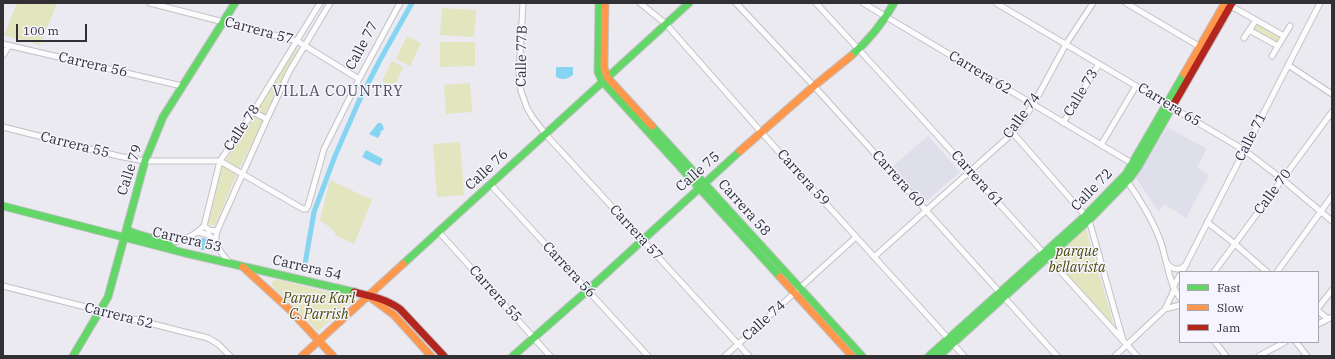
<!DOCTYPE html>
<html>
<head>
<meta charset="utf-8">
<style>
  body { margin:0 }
  #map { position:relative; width:1335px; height:359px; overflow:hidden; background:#eaeaf0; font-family:"IBM Plex Serif",serif }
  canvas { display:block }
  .frame { position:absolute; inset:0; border:4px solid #313035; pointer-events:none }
  .legend { position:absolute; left:1179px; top:271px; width:140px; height:72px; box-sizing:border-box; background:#f5f4ff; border:1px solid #a7a6ae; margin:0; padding:5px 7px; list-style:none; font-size:12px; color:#313035 }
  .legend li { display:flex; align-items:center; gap:8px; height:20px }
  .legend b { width:20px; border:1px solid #a7a6ae }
  .scale { position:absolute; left:16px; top:24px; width:71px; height:18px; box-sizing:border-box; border:2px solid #313035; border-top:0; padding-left:5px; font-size:12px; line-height:14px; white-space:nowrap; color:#313035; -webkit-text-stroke:3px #f5f4ff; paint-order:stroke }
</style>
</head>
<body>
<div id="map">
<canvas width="1335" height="359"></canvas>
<div class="frame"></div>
<ul class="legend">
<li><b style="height:5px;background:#63d668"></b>Fast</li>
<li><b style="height:5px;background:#ff974d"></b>Slow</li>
<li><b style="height:5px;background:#b3261e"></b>Jam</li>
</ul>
<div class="scale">100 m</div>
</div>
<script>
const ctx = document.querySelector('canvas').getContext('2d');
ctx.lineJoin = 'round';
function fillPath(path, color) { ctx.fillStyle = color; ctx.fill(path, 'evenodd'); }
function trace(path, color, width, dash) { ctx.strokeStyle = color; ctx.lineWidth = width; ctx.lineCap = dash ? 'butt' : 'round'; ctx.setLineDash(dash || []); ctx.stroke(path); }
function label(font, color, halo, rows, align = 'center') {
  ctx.font = font + ' "IBM Plex Serif",serif'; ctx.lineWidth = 3; ctx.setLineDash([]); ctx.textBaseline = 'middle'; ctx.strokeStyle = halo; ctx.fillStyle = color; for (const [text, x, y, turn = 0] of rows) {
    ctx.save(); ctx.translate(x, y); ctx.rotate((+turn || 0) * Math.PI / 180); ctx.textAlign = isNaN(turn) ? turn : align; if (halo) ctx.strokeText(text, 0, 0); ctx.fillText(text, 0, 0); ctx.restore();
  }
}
fillPath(new Path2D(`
  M 1167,127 L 1207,149 L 1197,167 L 1209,175 L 1186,218 L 1164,204 L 1159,212 L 1136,178 Z
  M 928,136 L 960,172 L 924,203 L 892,167 Z`), '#dfdeeb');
fillPath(new Path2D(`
  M 17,3 L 57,3 L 40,45 L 4,35 Z
  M 442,8 L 476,10 L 474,37 L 440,35 Z
  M 1257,21 L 1282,36 L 1277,45 L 1251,30 Z
  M 407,36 L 421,43 L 410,66 L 396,59 Z
  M 440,42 L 475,42 L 475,66 L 440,67 Z
  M 294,47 L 298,49 L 265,114 L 257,110 Z
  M 392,61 L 403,67 L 394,87 L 382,81 Z
  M 470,83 L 472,112 L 446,114 L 444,85 Z
  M 253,116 L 263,121 L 239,169 L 226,160 Z
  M 460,142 L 464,195 L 437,197 L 433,144 Z
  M 222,166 L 237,173 L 215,226 L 208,224 Z
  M 330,180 L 372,200 L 354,244 L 337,236 L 332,229 L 320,220 Z
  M 1086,229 L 1114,326 L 1052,259 Z
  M 275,279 L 351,298 L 351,302 L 318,331 L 271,285 Z`), '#e2e5be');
fillPath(new Path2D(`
  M 556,67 L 573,67 L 573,75 C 566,80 563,80 556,77 Z
  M 378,123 L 381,123 L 383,126 L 384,129 L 380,132 L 381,133 L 378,138 L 369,134 Z
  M 366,150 L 383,159 L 380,166 L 362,157 Z
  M197 244a6 6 0 1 1 12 0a6 6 0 1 1-12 0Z`), '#85d4f1');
trace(new Path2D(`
  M 304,270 L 314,212 L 335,156 L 359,101 L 380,60 L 412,3`), '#85d4f1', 5);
const street = new Path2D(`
  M 150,3 L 297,41 L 359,79
  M 523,3 L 519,73 L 521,91 L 527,108 L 533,118 L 548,137 L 749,356
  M 640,3 L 666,24 L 762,133 L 964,356
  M 736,3 L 814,86 L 1057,356
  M 816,3 L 917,113 L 1137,356
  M 863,3 L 1135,165
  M 996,3 L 1244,150 L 1282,179 L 1332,221
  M 1126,3 L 1202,48
  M 1231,6 L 1284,36
  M 1249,30 L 1278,46
  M 1244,38 L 1256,20
  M 3,44 L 182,86
  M 3,55 L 9,46
  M 1272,56 L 1290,26
  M 1288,65 L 1332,94
  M 253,112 L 267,119
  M 1063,123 L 1099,64
  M 3,127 L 118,156 L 145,161 L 220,161 L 303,209 L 306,209 L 308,206 L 324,149 L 359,79 L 400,3
  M 1013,133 L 1089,220 L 1123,340
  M 1101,145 L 1136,86
  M 1125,178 C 1139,198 1152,218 1160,240 C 1167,259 1168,282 1180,298
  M 490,184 L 648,356
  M 1207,222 L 1235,244 L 1267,272
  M 204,226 L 209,230 L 217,231
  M 198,232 L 209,235 L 215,241
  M 439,232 L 550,356
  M 168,243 C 182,241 193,237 204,226 L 220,161 L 253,112 L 320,3
  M 874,257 L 1013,133 L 1033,105 L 1066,44 L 1093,3
  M 229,262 C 221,253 213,244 217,231 L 267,119 L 289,72 L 330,3
  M 1167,263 C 1172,270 1179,271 1186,265
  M 1182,272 L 1320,3
  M 1214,272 L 1332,112
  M 1277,272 L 1332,196
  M 3,286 L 208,338 L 218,344 L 230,356
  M 1173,287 L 1180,275
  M 1318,308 L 1332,290
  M 1165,309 L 1180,305
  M 1318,311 L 1328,319
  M 1318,324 L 1332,317
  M 1215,342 L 1226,356
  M 1296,342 L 1307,356
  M 725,356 L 856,237
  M 1115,356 L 1165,309 L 1174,290
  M 1259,356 L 1285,342`);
const fast = new Path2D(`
  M 599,3 L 598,72 L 602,81 L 780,277
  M 851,56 C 868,41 883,23 894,3
  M 652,126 L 862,356
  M 3,206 L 185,253 L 354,292
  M 127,228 L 129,231 L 134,233 L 168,243 L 174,250
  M 403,264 L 689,3
  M 73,356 L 108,297 L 145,161 L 163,117 L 235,3
  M 513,356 L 588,290 L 740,151
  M 929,356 L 1085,216 L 1126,174 L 1184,74
  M 939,356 L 1089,220 L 1130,178 L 1138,167 L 1171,109`);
const slow = new Path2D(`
  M 605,3 L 604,67 L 607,77 L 652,126
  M 1184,74 L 1225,3
  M 740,151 L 814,86 L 851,56
  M 243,267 L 290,310 L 333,356
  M 780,277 L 852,356
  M 371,298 L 394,315 L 431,356
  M 302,356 L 403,264`);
const jam = new Path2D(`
  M 1171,109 L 1232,3
  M 354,292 C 371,296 386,299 400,309 L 444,356`);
trace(street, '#c1c1c6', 7);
trace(fast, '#c1c1c6', 9);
trace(slow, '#c1c1c6', 9);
trace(jam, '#c1c1c6', 9);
trace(street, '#fcfcfd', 5);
trace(fast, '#63d668', 7);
trace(slow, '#ff974d', 7);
trace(jam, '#b3261e', 7);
label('14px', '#313035', '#f5f4ff', [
  ["Carrera 57",259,31,15],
  ["Calle 77",362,46,-62],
  ["Calle 77B",522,56,-89],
  ["Carrera 56",93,65,13],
  ["Carrera 62",980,73,31],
  ["Calle 73",1081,93,-59],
  ["Carrera 65",1169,105,31],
  ["Calle 74",1022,116,-54],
  ["Calle 78",242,128,-56],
  ["Calle 71",1251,137,-63],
  ["Carrera 55",75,145,14],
  ["Calle 79",130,170,-72],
  ["Calle 76",487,170,-43],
  ["Calle 75",698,172,-41],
  ["Carrera 59",803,178,48],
  ["Carrera 60",898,179,48],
  ["Carrera 61",977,179,48],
  ["Calle 72",1092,190,-46],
  ["Calle 70",1273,192,-54],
  ["Carrera 58",744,208,48],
  ["Carrera 57",636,233,47],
  ["Carrera 53",187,240,13],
  ["Carrera 54",307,268,13],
  ["Carrera 56",569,270,47],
  ["Carrera 55",495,294,48],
  ["Carrera 52",119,316,14],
  ["Calle 74",764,321,-42]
]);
label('italic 14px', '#4a4d04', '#f5f4ff', [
  ["parque",1077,252],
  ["bellavista",1077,268],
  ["Parque Karl",319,299],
  ["C. Parrish",319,315]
]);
ctx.letterSpacing = '1px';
label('15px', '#504e59', '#f5f4ff', [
  ["VILLA COUNTRY",338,92]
]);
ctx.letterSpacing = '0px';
</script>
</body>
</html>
